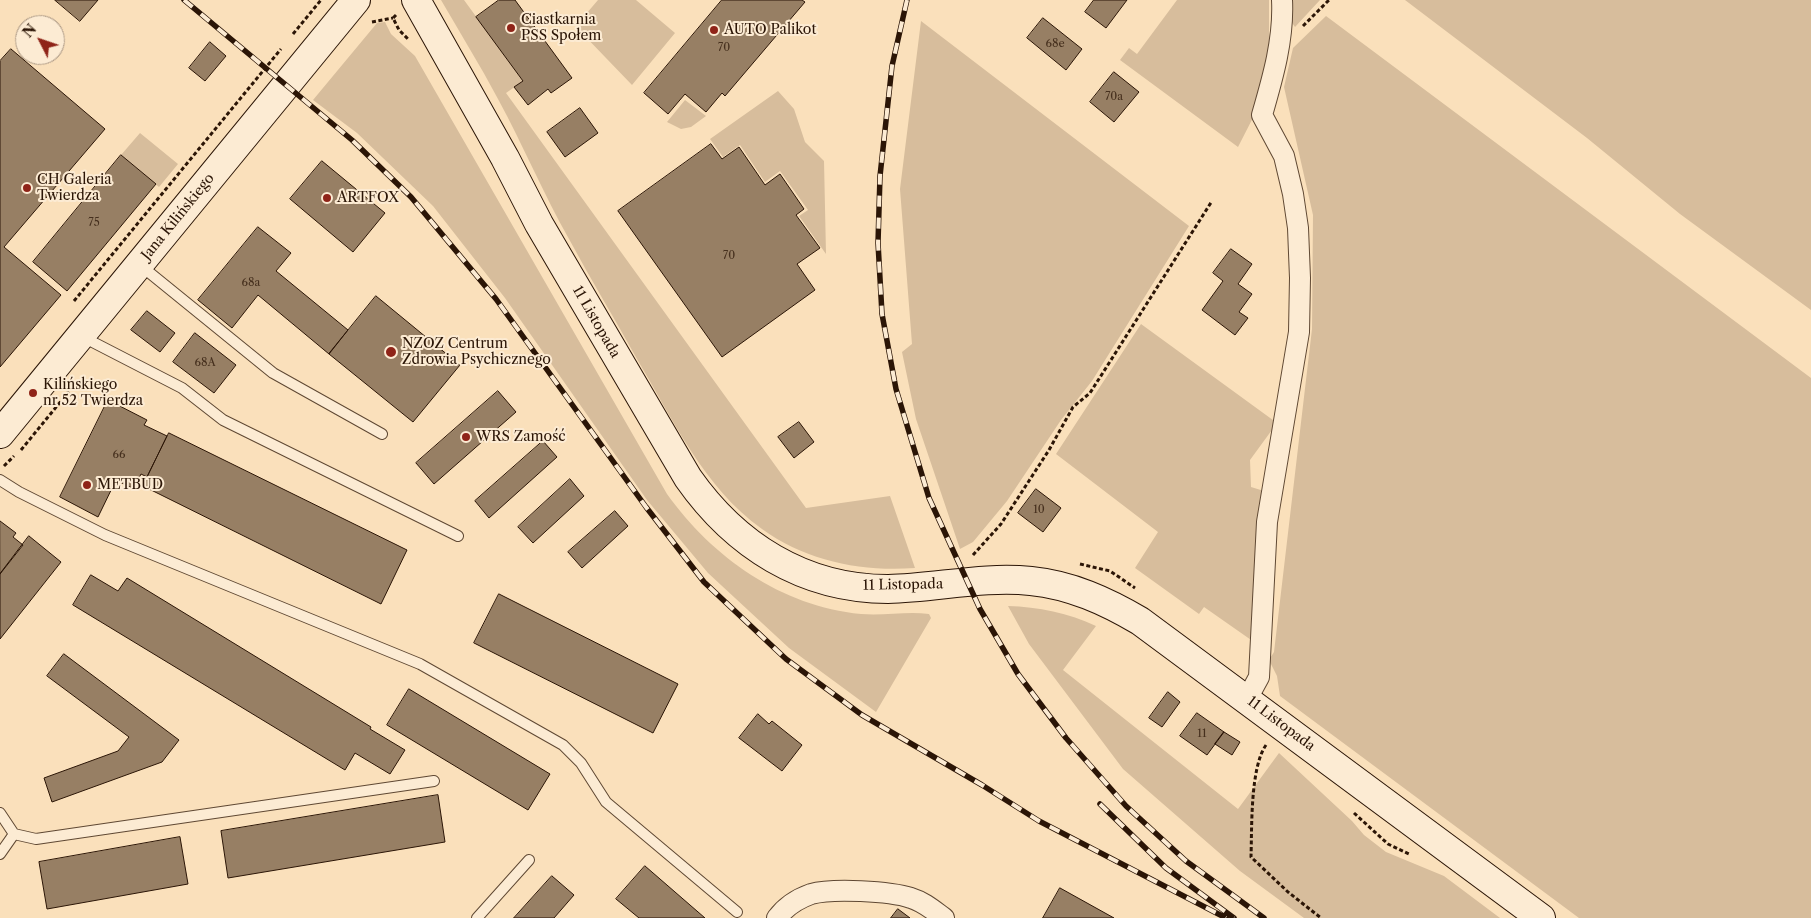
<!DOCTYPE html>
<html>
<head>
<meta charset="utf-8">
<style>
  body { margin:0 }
  #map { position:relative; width:1811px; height:918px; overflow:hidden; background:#fae0bb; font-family:"Libre Caslon Text",serif }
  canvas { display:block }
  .north { position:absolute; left:15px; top:15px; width:50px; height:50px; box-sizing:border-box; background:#fcebd3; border:1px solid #a89581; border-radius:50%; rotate:311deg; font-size:14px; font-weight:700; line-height:20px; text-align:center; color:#2b1506 }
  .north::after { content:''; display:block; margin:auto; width:18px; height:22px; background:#8f2418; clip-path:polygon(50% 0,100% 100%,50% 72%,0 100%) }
</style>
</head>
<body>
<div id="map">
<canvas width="1811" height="918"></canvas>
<div class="north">N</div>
</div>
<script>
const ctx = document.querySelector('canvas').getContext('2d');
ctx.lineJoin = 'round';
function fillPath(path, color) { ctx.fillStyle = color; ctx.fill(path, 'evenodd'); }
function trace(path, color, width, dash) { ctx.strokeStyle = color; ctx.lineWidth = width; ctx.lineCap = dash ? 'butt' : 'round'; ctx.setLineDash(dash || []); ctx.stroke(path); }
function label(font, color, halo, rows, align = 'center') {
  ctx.font = font + ' "Libre Caslon Text",serif'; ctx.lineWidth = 4; ctx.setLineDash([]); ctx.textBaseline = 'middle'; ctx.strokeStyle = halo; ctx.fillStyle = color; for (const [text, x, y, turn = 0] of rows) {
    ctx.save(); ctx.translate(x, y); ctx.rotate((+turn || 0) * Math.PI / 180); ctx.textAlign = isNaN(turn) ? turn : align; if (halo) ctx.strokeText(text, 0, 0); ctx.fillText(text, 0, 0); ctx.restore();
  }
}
fillPath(new Path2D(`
  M 441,0 L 464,0 L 523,81 L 506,93 L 806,508 L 890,496 L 915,568 C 861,572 806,561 762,529 C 704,488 672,418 637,359 C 615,319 591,280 569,239 C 543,193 523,145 498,99 C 480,65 460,33 441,0 Z
  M 598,0 L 636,0 L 675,33 L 632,85 L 580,31 L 580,21 Z
  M 1177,0 L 1269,0 L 1269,57 L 1260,104 L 1238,147 L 1120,60 L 1129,48 L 1137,54 Z
  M 1287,0 L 1320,0 L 1295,27 L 1288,17 Z
  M 1405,0 L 1811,0 L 1811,310 L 1680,214 L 1587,138 Z
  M 1326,16 L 1811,378 L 1811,918 L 1579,918 L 1280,696 L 1277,676 L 1269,660 L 1274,652 L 1312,329 L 1313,215 L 1284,87 L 1293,48 Z
  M 921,21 L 1189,226 L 1092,381 L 1061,420 L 1007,501 L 973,542 L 960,549 L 916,419 L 902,352 L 912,344 L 900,189 Z
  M 385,22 L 391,34 L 415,56 L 667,494 C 713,558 781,606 861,614 C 884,616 907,611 929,614 L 931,618 L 876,712 L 789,648 L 708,573 L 647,500 L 505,298 L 433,206 L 357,133 L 313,100 L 377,23 Z
  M 778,91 L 794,109 L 805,142 L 824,161 L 826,254 L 799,216 L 808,210 L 780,171 L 765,182 L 740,145 L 723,157 L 710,139 Z
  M 685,100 L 706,116 L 691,127 L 681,129 L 667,122 Z
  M 140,133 L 178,164 L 159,187 L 121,155 Z
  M 1141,324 L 1277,423 L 1250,460 L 1251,487 L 1264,491 L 1254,642 L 1204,607 L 1199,614 L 1135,568 L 1158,532 L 1056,454 Z
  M 1008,606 C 1038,607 1069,613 1096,626 L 1063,670 L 1238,809 L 1279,753 L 1352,821 L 1364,835 L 1386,852 L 1444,876 L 1500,918 L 1304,918 L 1240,871 L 1123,769 L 1029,644 Z`), '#d7bd9c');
const building = new Path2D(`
  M 55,0 L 98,0 L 80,21 Z
  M 499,0 L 515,0 L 572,78 L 551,93 L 548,89 L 528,105 L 514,87 L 523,81 L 476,17 Z
  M 722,0 L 802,0 L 805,2 L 725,96 L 722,93 L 706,112 L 685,94 L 668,114 L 644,93 Z
  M 1094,0 L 1127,0 L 1106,28 L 1085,12 Z
  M 1043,18 L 1082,49 L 1066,70 L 1027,38 Z
  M 210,42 L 226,56 L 205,81 L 189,68 Z
  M 11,49 L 105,129 L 4,247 L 61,295 L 0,367 L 0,61 Z
  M 1114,72 L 1139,92 L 1114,122 L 1090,102 Z
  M 580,108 L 598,133 L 565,157 L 547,132 Z
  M 711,144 L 722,159 L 739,147 L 765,185 L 780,174 L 804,209 L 796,215 L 820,248 L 797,264 L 815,290 L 722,357 L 618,211 Z
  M 121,155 L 156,184 L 67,291 L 33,262 Z
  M 322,161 L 385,213 L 353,252 L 290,199 Z
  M 258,227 L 291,253 L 276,271 L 348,330 L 329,354 L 258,295 L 232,328 L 198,300 Z
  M 1231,249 L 1252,264 L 1238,284 L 1252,294 L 1239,312 L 1248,318 L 1235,335 L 1202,310 L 1223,281 L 1213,273 Z
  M 376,296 L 460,365 L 413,422 L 329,354 Z
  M 147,311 L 175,333 L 160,352 L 131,330 Z
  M 195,333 L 236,365 L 214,393 L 173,362 Z
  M 498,391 L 516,412 L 434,484 L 416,463 Z
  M 108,400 L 147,420 L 144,425 L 167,436 L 147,477 L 141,474 L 134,489 L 116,480 L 98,517 L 60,497 Z
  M 799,422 L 814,442 L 794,458 L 778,437 Z
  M 169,433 L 407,550 L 381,604 L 143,486 Z
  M 543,441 L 557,457 L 489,518 L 475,501 Z
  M 570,479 L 584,496 L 533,543 L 518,527 Z
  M 1036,489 L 1061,508 L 1043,532 L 1018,513 Z
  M 615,511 L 628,526 L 582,568 L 568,552 Z
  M 0,521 L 16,533 L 13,537 L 23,545 L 0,574 Z
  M 29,536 L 61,562 L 0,639 L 0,574 Z
  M 91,575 L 118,591 L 127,578 L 371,727 L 370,729 L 405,750 L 390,774 L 355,753 L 345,770 L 73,605 Z
  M 499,594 L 678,684 L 653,733 L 474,643 Z
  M 64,654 L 179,740 L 162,762 L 52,802 L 44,778 L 118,751 L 129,737 L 47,676 Z
  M 409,689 L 550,774 L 528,810 L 387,725 Z
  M 1168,692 L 1180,702 L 1162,727 L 1149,718 Z
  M 1197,713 L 1224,732 L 1207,755 L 1180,736 Z
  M 758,714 L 769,724 L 772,721 L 802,745 L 782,771 L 739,738 Z
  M 1224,732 L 1240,742 L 1232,755 L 1215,744 Z
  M 438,795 L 445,842 L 228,878 L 221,831 Z
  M 180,837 L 188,884 L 47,909 L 39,862 Z
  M 645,866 L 705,918 L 639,918 L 616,899 Z
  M 552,876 L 574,895 L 554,918 L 514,918 Z
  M 1060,888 L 1114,918 L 1043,918 Z
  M 898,909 L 910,918 L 891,918 Z`);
fillPath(building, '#977f64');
trace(building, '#2b1506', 1);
const lane = new Path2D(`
  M 140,265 L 273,373 L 382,434
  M 81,336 L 182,388 L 223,420 L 458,536
  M 0,480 L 19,492 L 105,535 L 420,664 L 563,745 L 581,763 L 606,802 L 737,912
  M 0,813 L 14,834 L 36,839 L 434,781
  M 0,854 L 14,834
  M 477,918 L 529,860`);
const street = new Path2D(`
  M 1247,699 L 1259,677 L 1267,522 L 1299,332 L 1300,278 L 1298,228 L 1293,194 L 1284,156 L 1262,115 C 1273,77 1284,39 1282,0
  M 777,918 C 786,906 797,899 811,894 C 832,888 890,891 911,898 C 924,902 933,910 944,918`);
const secondary = new Path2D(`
  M 416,0 L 505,158 L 539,224 L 688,478 C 735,545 803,589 888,589 C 936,588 983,576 1031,581 C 1071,585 1106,601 1140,621 L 1541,918
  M 0,434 L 356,0`);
trace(lane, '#5f4833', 12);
trace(street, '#5f4833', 22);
trace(secondary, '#2b1506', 30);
trace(new Path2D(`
  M 396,15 L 393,18 L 399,30 L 409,40
  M 372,22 L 393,18
  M 1303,26 L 1329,0
  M 293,34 L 321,0
  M 74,301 L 281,49
  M 21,450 L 75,384
  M 4,466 L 14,456
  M 973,555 L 1001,524 L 1049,450 L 1073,407 L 1090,393 L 1212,201
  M 1080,564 L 1110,571 L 1135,588
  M 1266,745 C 1250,768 1252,828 1251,857 L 1288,892 L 1321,918
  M 1354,813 L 1388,844 L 1411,855`), '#2b1506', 3, [4, 2.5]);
trace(lane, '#fcebd3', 10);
trace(street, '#fcebd3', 20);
trace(secondary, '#fcebd3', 28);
const rail = new Path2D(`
  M 184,0 L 352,140 L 411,197 L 496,299 L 646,507 L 704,582 L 786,659 L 862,715 L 982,785 L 1039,821 L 1226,918
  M 907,0 L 892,66 L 880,176 L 878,243 L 882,314 L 896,389 L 929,498 L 980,609 L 1018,674 L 1066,738 L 1126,806 L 1186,861 L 1264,918
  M 1100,804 L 1166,868 L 1234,918`);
trace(rail, '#2b1506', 5.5);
trace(rail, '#fcebd3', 4, [11]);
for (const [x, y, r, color] of [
  [511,28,5,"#8f2418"],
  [714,30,5,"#8f2418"],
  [27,188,5,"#8f2418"],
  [327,198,5,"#8f2418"],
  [391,352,6,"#8f2418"],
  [33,393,5,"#8f2418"],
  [466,437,5,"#8f2418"],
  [87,485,5,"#8f2418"]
]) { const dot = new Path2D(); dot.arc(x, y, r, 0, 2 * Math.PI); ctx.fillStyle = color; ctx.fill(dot); trace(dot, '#fcebd3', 2); }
label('11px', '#46301e', null, [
  ["68e",1055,44],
  ["70",724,48],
  ["70a",1114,97],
  ["75",94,223],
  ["70",729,256],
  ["68a",251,283],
  ["68A",205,363],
  ["66",119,455],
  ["10",1039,510],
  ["11",1202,734]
]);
label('14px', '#2b1506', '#fcebd3', [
  ["Ciastkarnia",521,20],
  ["PSS Społem",521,36],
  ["AUTO Palikot",724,30],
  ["CH Galeria",37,180],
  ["Twierdza",37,196],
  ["ARTFOX",337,198],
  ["NZOZ Centrum",402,344],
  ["Zdrowia Psychicznego",402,360],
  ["Kilińskiego",43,385],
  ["nr 52 Twierdza",43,401],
  ["WRS Zamość",476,437],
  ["METBUD",97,485]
], 'left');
label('14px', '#2b1506', '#fcebd3', [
  ["Jana Kilińskiego",178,217,-51],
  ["11 Listopada",596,322,60],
  ["11 Listopada",903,585,-1],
  ["11 Listopada",1281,724,37]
]);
</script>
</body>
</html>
